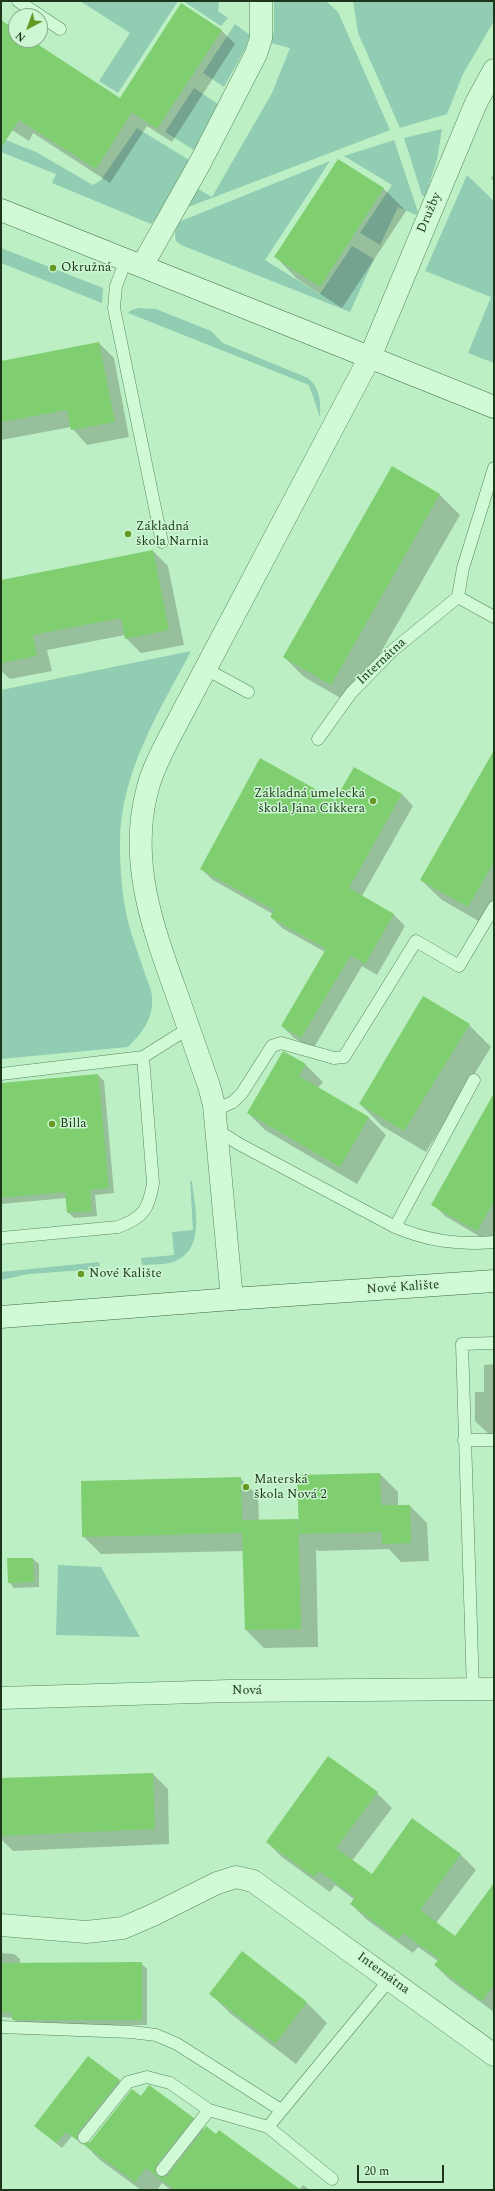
<!DOCTYPE html>
<html>
<head>
<meta charset="utf-8">
<style>
  body { margin:0 }
  #map { position:relative; width:495px; height:2191px; overflow:hidden; background:#bdefc4; font-family:Spectral,serif }
  canvas { display:block }
  .frame { position:absolute; inset:0; border:2px solid #1d361b; pointer-events:none }
  .north { position:absolute; left:8px; top:8px; width:40px; height:40px; box-sizing:border-box; background:#cdf7d3; border:1px solid #87aa89; border-radius:50%; rotate:221deg; font-size:11px; font-weight:700; line-height:16px; text-align:center; color:#1d361b }
  .north::after { content:''; display:block; margin:auto; width:14px; height:18px; background:#669923; clip-path:polygon(50% 0,100% 100%,50% 72%,0 100%) }
  .scale { position:absolute; left:357px; top:2165px; width:87px; height:18px; box-sizing:border-box; border:2px solid #1d361b; border-top:0; padding-left:5px; font-size:12px; line-height:14px; white-space:nowrap; color:#1d361b; -webkit-text-stroke:3px #cdf7d3; paint-order:stroke }
</style>
</head>
<body>
<div id="map">
<canvas width="495" height="2191"></canvas>
<div class="frame"></div>
<div class="north">N</div>
<div class="scale">20 m</div>
</div>
<script>
const ctx = document.querySelector('canvas').getContext('2d');
ctx.lineJoin = 'round';
function fillPath(path, color) { ctx.fillStyle = color; ctx.fill(path, 'evenodd'); }
function trace(path, color, width, dash) { ctx.strokeStyle = color; ctx.lineWidth = width; ctx.lineCap = dash ? 'butt' : 'round'; ctx.setLineDash(dash || []); ctx.stroke(path); }
function label(font, color, halo, rows, align = 'center') {
  ctx.font = font + ' Spectral,serif'; ctx.lineWidth = 3; ctx.setLineDash([]); ctx.textBaseline = 'middle'; ctx.strokeStyle = halo; ctx.fillStyle = color; for (const [text, x, y, turn = 0] of rows) {
    ctx.save(); ctx.translate(x, y); ctx.rotate((+turn || 0) * Math.PI / 180); ctx.textAlign = isNaN(turn) ? turn : align; if (halo) ctx.strokeText(text, 0, 0); ctx.fillText(text, 0, 0); ctx.restore();
  }
}
fillPath(new Path2D(`
  M 80,1 L 178,1 L 118,93 L 99,81 L 130,33 Z
  M 183,1 L 219,1 L 218,11 L 228,18 L 221,26 Z
  M 274,1 L 326,1 L 338,12 L 390,130 L 183,209 L 195,187 L 212,197 L 272,93 L 290,48 L 271,43 L 274,31 Z
  M 353,1 L 494,1 L 494,21 L 463,74 L 447,114 L 400,128 L 358,33 Z
  M 235,24 L 250,35 L 245,49 L 224,87 L 203,73 Z
  M 194,88 L 218,104 L 194,150 L 165,132 Z
  M 137,128 L 189,160 L 158,216 L 151,224 L 52,183 L 56,174 L 1,152 L 1,138 L 36,152 L 93,185 L 101,180 Z
  M 442,129 L 437,160 L 425,197 L 422,195 L 404,138 Z
  M 394,140 L 418,212 L 416,215 L 398,207 L 380,245 L 360,233 L 392,185 L 344,156 Z
  M 330,161 L 265,260 L 320,294 L 352,246 L 374,259 L 350,312 L 181,245 L 176,241 C 174,232 175,228 181,221 Z
  M 467,175 L 494,201 L 494,363 L 468,353 L 491,297 L 425,271 Z
  M 1,248 L 103,288 L 102,303 L 1,263 Z
  M 139,308 L 156,309 L 211,331 L 223,343 L 308,378 C 320,388 321,402 320,417 L 309,385 L 128,313 L 131,310 Z
  M 191,651 C 159,712 120,773 120,843 C 120,869 122,896 128,922 C 133,940 140,958 146,977 C 148,983 152,990 152,997 C 154,1018 142,1033 128,1047 L 1,1059 L 1,690 Z
  M 190,1180 L 192,1182 C 195,1208 207,1253 170,1263 C 161,1265 151,1264 142,1265 L 141,1258 L 174,1255 L 172,1232 L 193,1230 Z
  M 99,1262 L 100,1269 L 28,1274 L 1,1280 L 1,1272 Z
  M 58,1565 L 101,1567 L 140,1637 L 56,1635 Z`), '#91cdb3');
fillPath(new Path2D(`
  M 1,22 L 16,31 L 16,40 L 29,40 L 120,99 L 221,30 L 235,44 L 172,142 L 147,126 L 110,183 L 33,133 L 29,141 L 9,128 L 1,120 Z
  M 339,160 L 384,189 L 406,211 L 342,308 L 297,279 L 276,257 Z
  M 494,174 L 494,181 L 491,178 Z
  M 99,343 L 114,358 L 129,437 L 87,445 L 71,427 L 1,440 L 1,362 Z
  M 439,494 L 460,515 L 351,704 L 304,677 L 284,657 Z
  M 153,551 L 168,566 L 184,645 L 141,653 L 126,638 L 125,635 L 47,650 L 52,671 L 10,679 L 1,671 L 1,581 Z
  M 494,752 L 494,919 L 489,927 L 442,900 L 421,880 Z
  M 402,794 L 413,806 L 362,896 L 394,915 L 405,926 L 377,975 L 362,966 L 313,1049 L 294,1038 L 282,1026 L 325,952 L 282,928 L 271,917 L 273,914 L 213,880 L 201,869 L 336,802 Z
  M 469,1025 L 491,1047 L 426,1152 L 382,1126 L 360,1104 Z
  M 306,1065 L 323,1082 L 318,1088 L 369,1118 L 386,1135 L 357,1184 L 265,1130 L 248,1113 Z
  M 98,1075 L 104,1081 L 114,1193 L 95,1195 L 97,1216 L 74,1218 L 68,1212 L 66,1198 L 1,1204 L 1,1084 Z
  M 494,1095 L 494,1234 L 489,1242 L 445,1216 L 433,1204 Z
  M 494,1364 L 494,1439 L 475,1421 L 475,1392 L 484,1392 L 484,1365 Z
  M 380,1474 L 398,1492 L 398,1506 L 410,1506 L 427,1523 L 429,1561 L 401,1562 L 389,1549 L 318,1551 L 316,1549 L 318,1647 L 264,1648 L 246,1630 L 244,1551 L 101,1554 L 83,1536 L 240,1478 L 258,1496 L 259,1521 L 298,1520 L 299,1521 Z
  M 33,1559 L 39,1564 L 39,1587 L 14,1588 L 9,1582 Z
  M 153,1774 L 168,1789 L 169,1844 L 13,1851 L 1,1839 L 1,1779 Z
  M 377,1793 L 392,1808 L 352,1861 L 372,1876 L 412,1819 L 461,1855 L 476,1870 L 436,1923 L 455,1937 L 494,1884 L 494,2012 L 450,1980 L 435,1965 L 438,1961 L 418,1947 L 413,1953 L 366,1919 L 351,1904 L 355,1900 L 335,1885 L 330,1892 L 282,1857 L 267,1842 Z
  M 1,1953 L 14,1954 L 20,1959 L 20,1964 L 141,1963 L 147,1969 L 147,2025 L 18,2025 L 13,2018 L 1,2017 Z
  M 242,1953 L 307,2003 L 327,2023 L 296,2064 L 231,2014 L 211,1994 Z
  M 119,2081 L 125,2086 L 83,2138 L 83,2145 L 72,2136 L 62,2148 L 35,2126 Z
  M 141,2097 L 193,2118 L 204,2130 L 299,2190 L 303,2185 L 310,2190 L 171,2190 L 162,2183 L 157,2190 L 141,2190 L 100,2160 L 85,2145 L 90,2143 Z`), '#0003');
fillPath(new Path2D(`
  M 181,3 L 222,30 L 157,129 L 132,112 L 96,169 L 19,120 L 1,148 L 1,20 L 16,30 L 16,40 L 31,40 L 120,98 Z
  M 338,159 L 384,188 L 320,287 L 274,257 Z
  M 99,342 L 115,422 L 71,430 L 67,410 L 1,422 L 1,361 Z
  M 392,466 L 440,494 L 331,685 L 283,657 Z
  M 153,550 L 169,630 L 125,639 L 121,618 L 33,635 L 37,656 L 1,663 L 1,580 Z
  M 494,750 L 494,862 L 468,907 L 420,880 Z
  M 260,758 L 335,800 L 354,767 L 402,794 L 349,888 L 394,914 L 365,964 L 351,955 L 301,1038 L 281,1026 L 326,949 L 270,917 L 274,910 L 200,869 Z
  M 423,996 L 470,1024 L 404,1131 L 359,1104 Z
  M 283,1051 L 306,1064 L 299,1076 L 369,1117 L 340,1167 L 247,1113 Z
  M 98,1074 L 109,1188 L 90,1190 L 92,1211 L 67,1213 L 65,1192 L 1,1198 L 1,1083 Z
  M 494,1093 L 494,1202 L 477,1231 L 431,1205 Z
  M 380,1473 L 381,1505 L 410,1505 L 411,1543 L 382,1544 L 382,1532 L 299,1534 L 297,1475 Z
  M 241,1477 L 242,1520 L 298,1519 L 301,1629 L 245,1630 L 242,1533 L 82,1537 L 81,1481 Z
  M 7,1558 L 33,1558 L 34,1582 L 8,1583 Z
  M 328,1756 L 378,1792 L 336,1848 L 372,1874 L 412,1818 L 461,1854 L 420,1910 L 455,1936 L 494,1883 L 494,1985 L 482,2001 L 434,1965 L 439,1959 L 403,1933 L 398,1939 L 350,1904 L 355,1897 L 319,1871 L 314,1877 L 266,1842 Z
  M 153,1773 L 155,1829 L 1,1836 L 1,1778 Z
  M 242,1951 L 307,2002 L 275,2044 L 209,1994 Z
  M 142,1962 L 142,2020 L 12,2020 L 12,2012 L 1,2012 L 1,1963 Z
  M 88,2056 L 120,2080 L 78,2132 L 77,2140 L 66,2132 L 56,2143 L 34,2126 Z
  M 149,2085 L 194,2118 L 156,2165 L 155,2172 L 158,2176 L 164,2177 L 168,2175 L 206,2126 L 216,2134 L 219,2130 L 301,2190 L 175,2190 L 146,2168 L 135,2182 L 83,2144 L 90,2142 L 132,2089 L 141,2096 Z`), '#7fcf71');
const lane = new Path2D(`
  M 18,1 L 60,29
  M 126,260 L 116,286 L 114,308 L 162,542
  M 494,468 L 463,568 L 458,597 L 494,617
  M 206,669 L 248,692
  M 318,739 L 351,693 L 392,651 L 458,597
  M 1,1074 L 143,1057
  M 215,1110 L 233,1102 L 242,1093 L 272,1046 L 281,1043 L 334,1058 L 344,1057 L 416,941 L 459,966 L 494,907
  M 217,1130 L 239,1144 L 395,1227 C 428,1241 458,1245 494,1242
  M 395,1227 L 474,1080
  M 1,1238 L 118,1227 C 143,1218 149,1209 153,1183 L 143,1057 L 189,1028
  M 464,1440 L 494,1440
  M 473,1690 L 462,1344 L 494,1343
  M 1,2027 L 131,2032 L 156,2035 L 177,2044 L 281,2110
  M 84,2137 L 128,2082 L 147,2077 L 170,2083 L 209,2110
  M 162,2170 L 209,2110 L 268,2127
  M 332,2179 L 268,2127 L 390,1979`);
const street = new Path2D(`
  M 142,266 L 201,161 L 256,54 L 261,38 L 261,1
  M 232,1299 L 214,1105 L 209,1086 C 198,1055 187,1023 176,992 C 152,926 129,861 147,791 C 151,773 160,756 168,740 L 370,357 L 476,103 L 494,70
  M 1,1698 L 229,1691 L 494,1689
  M 1,1925 L 86,1932 L 123,1928 L 153,1915 L 217,1883 L 236,1877 L 253,1881 L 494,2055`);
const secondary = new Path2D(`
  M 1,210 L 494,407
  M 1,1317 L 232,1299 L 494,1281`);
trace(lane, '#578856', 13);
trace(street, '#578856', 23);
trace(secondary, '#3c6939', 23);
trace(lane, '#d0fad6', 12);
trace(street, '#d0fad6', 22);
trace(secondary, '#d0fad6', 22);
for (const [x, y, r, color] of [
  [53,268,4,"#669923"],
  [128,534,4,"#669923"],
  [373,801,4,"#669923"],
  [52,1124,4,"#669923"],
  [81,1274,4,"#669923"],
  [246,1487,4,"#669923"]
]) { const dot = new Path2D(); dot.arc(x, y, r, 0, 2 * Math.PI); ctx.fillStyle = color; ctx.fill(dot); trace(dot, '#cdf7d3', 1.5); }
label('13px', '#1d361b', '#cdf7d3', [
  ["Družby",430,213,-67],
  ["Internátna",382,662,-43],
  ["Nové Kalište",403,1288,-4],
  ["Nová",247,1691],
  ["Internátna",383,1974,36]
]);
label('13px', '#1d361b', '#cdf7d3', [
  ["Okružná",61,268],
  ["Základná",136,527],
  ["škola Narnia",136,542],
  ["Základná umelecká",365,794,"right"],
  ["škola Jána Cikkera",365,809,"right"],
  ["Billa",60,1124],
  ["Nové Kalište",89,1274],
  ["Materská",254,1480],
  ["škola Nová 2",254,1495]
], 'left');
</script>
</body>
</html>
